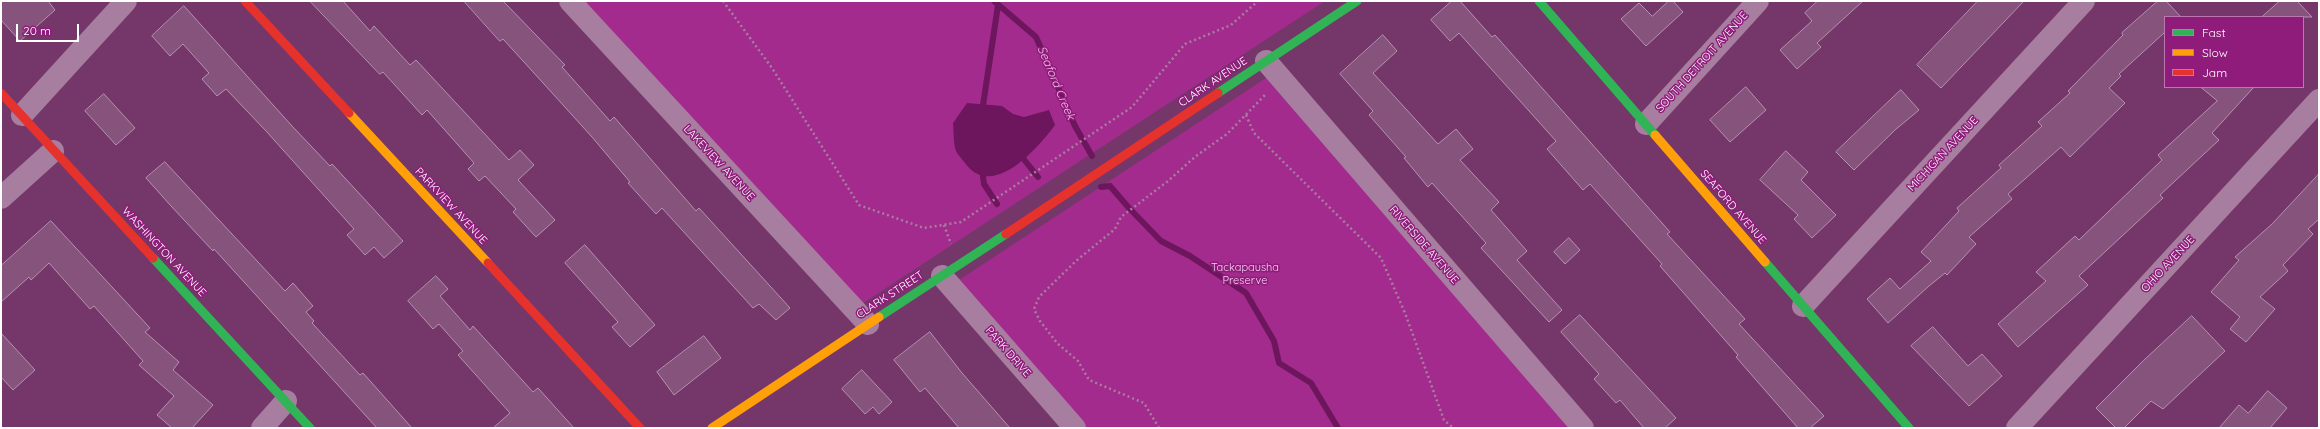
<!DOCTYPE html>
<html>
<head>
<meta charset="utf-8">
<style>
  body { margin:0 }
  #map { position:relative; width:2320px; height:429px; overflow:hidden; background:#753669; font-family:Quicksand,sans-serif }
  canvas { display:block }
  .frame { position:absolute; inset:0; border:2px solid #fff; pointer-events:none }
  .legend { position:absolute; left:2164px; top:16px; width:140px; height:72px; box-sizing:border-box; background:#8f1c7a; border:1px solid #bc77af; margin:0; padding:5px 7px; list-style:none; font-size:12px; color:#fff }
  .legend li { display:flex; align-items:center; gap:8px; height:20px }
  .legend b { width:20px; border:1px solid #bc77af }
  .scale { position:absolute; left:16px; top:24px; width:63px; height:18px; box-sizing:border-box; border:2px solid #fff; border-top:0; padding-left:5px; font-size:12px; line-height:14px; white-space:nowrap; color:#fff; -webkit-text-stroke:3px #8f1c7a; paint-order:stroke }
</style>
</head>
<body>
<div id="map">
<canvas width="2320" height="429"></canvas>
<div class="frame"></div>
<ul class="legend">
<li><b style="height:5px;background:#30b455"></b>Fast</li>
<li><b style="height:5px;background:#ff9f0a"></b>Slow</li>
<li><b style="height:5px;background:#e5322d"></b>Jam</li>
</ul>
<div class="scale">20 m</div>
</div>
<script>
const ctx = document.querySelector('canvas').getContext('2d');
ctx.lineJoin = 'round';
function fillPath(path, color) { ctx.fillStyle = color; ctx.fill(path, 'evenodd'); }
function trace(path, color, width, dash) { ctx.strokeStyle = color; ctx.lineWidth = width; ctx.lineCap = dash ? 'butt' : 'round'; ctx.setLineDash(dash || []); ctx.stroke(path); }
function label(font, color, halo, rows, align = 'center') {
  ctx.font = font + ' Quicksand,sans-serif'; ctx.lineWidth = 3; ctx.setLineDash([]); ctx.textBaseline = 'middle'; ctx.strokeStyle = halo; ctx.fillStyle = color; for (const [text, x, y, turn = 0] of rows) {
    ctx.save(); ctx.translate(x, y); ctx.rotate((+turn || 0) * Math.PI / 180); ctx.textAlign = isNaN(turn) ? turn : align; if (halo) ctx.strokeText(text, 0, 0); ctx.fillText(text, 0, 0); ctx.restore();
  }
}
fillPath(new Path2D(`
  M 580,1 L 1325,1 L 857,307 Z
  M 1272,74 L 1578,428 L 1085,428 L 956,282 Z`), '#a32b8d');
fillPath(new Path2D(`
  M 967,103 L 1002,106 L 1013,114 L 1024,117 L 1049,110 L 1055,125 C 1038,148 992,201 965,163 C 962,159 958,155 956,151 C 953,143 954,132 953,123 Z`), '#6e165d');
trace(new Path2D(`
  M 994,1 L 1036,37 L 1075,126 L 1092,156
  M 982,112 L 998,5
  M 1018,155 L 1022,157 L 1038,177
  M 982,169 L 984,184 L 997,204
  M 1110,186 L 1129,208 L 1161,241 L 1190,256 L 1246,293 L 1274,341 L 1279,363 L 1311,383 L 1338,428
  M 1101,187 L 1110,186`), '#6e165d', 6);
const building = new Path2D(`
  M 1,1 L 48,1 L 55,10 L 20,41 L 1,20 Z
  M 310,1 L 343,1 L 370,31 L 374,26 L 410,65 L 416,60 L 509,160 L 520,150 L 534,165 L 518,180 L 555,220 L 536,237 L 513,212 L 516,209 L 485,176 L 479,181 L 468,169 L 474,163 L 427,110 L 422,115 L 383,72 L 380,74 Z
  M 464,1 L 503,1 L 565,65 L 562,67 L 610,121 L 614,117 L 696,211 L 699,208 L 790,308 L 776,320 L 759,304 L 753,308 L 662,208 L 656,214 L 628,183 L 630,182 L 592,137 L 544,84 L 503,39 L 500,41 Z
  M 1452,1 L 1460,1 L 1492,37 L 1495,35 L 1670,232 L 1667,234 L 1745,319 L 1739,324 L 1824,416 L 1810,428 L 1798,428 L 1736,357 L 1738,355 L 1660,266 L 1662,264 L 1590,184 L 1583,190 L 1547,149 L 1556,141 L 1459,33 L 1450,41 L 1431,20 Z
  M 1669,1 L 1673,1 L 1683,12 L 1646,46 L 1621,19 L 1639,3 L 1652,16 Z
  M 1818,1 L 1863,1 L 1817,43 L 1821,47 L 1797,69 L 1780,50 L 1812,21 L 1805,13 Z
  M 1978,1 L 2024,1 L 1941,88 L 1917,65 Z
  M 2158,1 L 2166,1 L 2181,17 L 2165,17 L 2165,32 L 2119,74 L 2121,76 L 2109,88 L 2125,103 L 2070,157 L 2061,147 L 2008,194 L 2012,199 L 1969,237 L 1976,244 L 1947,275 L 1945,273 L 1929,286 L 1888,323 L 1867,299 L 1890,278 L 1900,289 L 1931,261 L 1921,252 L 1959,211 L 1957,208 L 2001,168 L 1999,165 L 2042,126 L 2038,122 L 2070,93 L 2068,91 L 2123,35 L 2122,33 Z
  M 2280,1 L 2297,1 L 2312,17 L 2262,17 Z
  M 184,6 L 292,126 L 330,166 L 332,164 L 403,241 L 384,258 L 374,247 L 365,255 L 347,235 L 354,229 L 266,131 L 226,89 L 217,96 L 202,79 L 209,73 L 183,44 L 170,56 L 152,36 Z
  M 1383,35 L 1397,51 L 1373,73 L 1438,144 L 1456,129 L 1473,149 L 1460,160 L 1499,202 L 1491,210 L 1527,251 L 1517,260 L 1562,310 L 1549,322 L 1481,248 L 1486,243 L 1432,183 L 1428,187 L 1404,158 L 1406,157 L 1369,115 L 1373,111 L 1340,74 Z
  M 1746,87 L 1766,110 L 1730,142 L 1710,120 Z
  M 2201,87 L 2254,87 L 2212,133 L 2219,140 L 2160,195 L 2163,198 L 2079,276 L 2088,285 L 2018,347 L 1998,324 L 2046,281 L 2036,272 L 2075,236 L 2079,240 L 2162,160 L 2158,155 L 2217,101 Z
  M 1901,90 L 1919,110 L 1895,130 L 1854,170 L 1836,152 Z
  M 104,94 L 135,128 L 116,145 L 85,111 Z
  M 1786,151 L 1808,172 L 1801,180 L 1836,215 L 1812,238 L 1794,219 L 1798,215 L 1760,180 Z
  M 165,162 L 285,291 L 293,283 L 313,306 L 306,312 L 314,321 L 312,323 L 360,375 L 363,373 L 412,428 L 377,428 L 214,249 L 213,251 L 171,206 L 146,178 Z
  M 2319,174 L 2319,219 L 2308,229 L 2313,234 L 2283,265 L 2288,271 L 2260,297 L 2275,309 L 2246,342 L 2230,329 L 2240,317 L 2211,292 L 2239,260 L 2235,257 L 2272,224 Z
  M 51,221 L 150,328 L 145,332 L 179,362 L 173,370 L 213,405 L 192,428 L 172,428 L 157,415 L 174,396 L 139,365 L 143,361 L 94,306 L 90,309 L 49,263 L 31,280 L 29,277 L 1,302 L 1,266 Z
  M 1569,238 L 1580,250 L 1565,264 L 1554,252 Z
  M 585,245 L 655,325 L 630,347 L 612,327 L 618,322 L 565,263 Z
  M 436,276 L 448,289 L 440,296 L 470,330 L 473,326 L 533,392 L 538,388 L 574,428 L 493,428 L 510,413 L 458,355 L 463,351 L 439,324 L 433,329 L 408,301 Z
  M 1580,315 L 1676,418 L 1665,428 L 1644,428 L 1620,400 L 1616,403 L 1594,379 L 1599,374 L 1561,332 Z
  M 2192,316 L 2225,351 L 2163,409 L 2151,401 L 2124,428 L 2116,428 L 2096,408 L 2143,361 Z
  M 1933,327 L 1968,366 L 1982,354 L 2002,376 L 1969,406 L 1911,346 Z
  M 930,332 L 962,373 L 1010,428 L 959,428 L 925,388 L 920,392 L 894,360 Z
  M 1,333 L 35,370 L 13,390 L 1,377 Z
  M 704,336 L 721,358 L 674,395 L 657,372 Z
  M 862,370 L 892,402 L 879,414 L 873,407 L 865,414 L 842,389 Z
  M 2268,391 L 2287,408 L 2270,428 L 2219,428 L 2239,405 L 2248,413 Z`);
fillPath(building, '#85537c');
trace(building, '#b692b0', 1);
trace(new Path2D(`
  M 723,1 L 772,68 L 859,205 L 924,228 L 961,222 L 1132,107 L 1185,44 L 1231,25 L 1258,1
  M 1246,115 L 1254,133 L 1381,258 L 1405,313 L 1444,420 L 1453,428
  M 944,225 L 951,244
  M 1159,428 L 1144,403 L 1089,380 L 1078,361 L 1057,343 L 1040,321 L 1034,309 L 1039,297 L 1076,261 L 1115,229 L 1121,217 L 1168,181 L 1196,156 L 1227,134 L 1266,94`), '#a87ea0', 2.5, [2, 3]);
trace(new Path2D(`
  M 570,1 L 868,324
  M 1266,61 L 1583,428
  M 22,115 L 126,1
  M 1646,124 L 1758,1
  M 1,198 L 53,151
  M 942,276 L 1075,428
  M 1803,306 L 2084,1
  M 262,428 L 286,401
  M 2017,428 L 2319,100`), '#a87ea0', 22);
trace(new Path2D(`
  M 1539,1 L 1655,135
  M 1218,93 L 1357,1
  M 153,258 L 310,428
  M 1765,262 L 1909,428
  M 879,317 L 1006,234`), '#30b455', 9);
trace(new Path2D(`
  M 349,113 L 488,263
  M 1655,135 L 1765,262
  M 712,428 L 879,317`), '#ff9f0a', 9);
trace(new Path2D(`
  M 245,1 L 349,113
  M 1,93 L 153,258
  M 1006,234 L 1218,93
  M 488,263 L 640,428`), '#e5322d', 9);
label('11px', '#fff', '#8f1c7a', [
  ["SOUTH DETROIT AVENUE",1702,62,-48],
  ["CLARK AVENUE",1213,82,-34],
  ["MICHIGAN AVENUE",1943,154,-47],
  ["LAKEVIEW AVENUE",719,163,47],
  ["PARKVIEW AVENUE",451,206,47],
  ["SEAFORD AVENUE",1733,207,49],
  ["RIVERSIDE AVENUE",1424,245,49],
  ["WASHINGTON AVENUE",164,252,47],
  ["OHIO AVENUE",2168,264,-47],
  ["CLARK STREET",890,295,-33],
  ["PARK DRIVE",1008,352,49]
]);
label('11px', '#fad0f3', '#8f1c7a', [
  ["Tackapausha",1245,268],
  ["Preserve",1245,281]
]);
label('italic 12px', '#f5b7ea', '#8f1c7a', [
  ["Seaford Creek",1056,83,67]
]);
</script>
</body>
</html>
